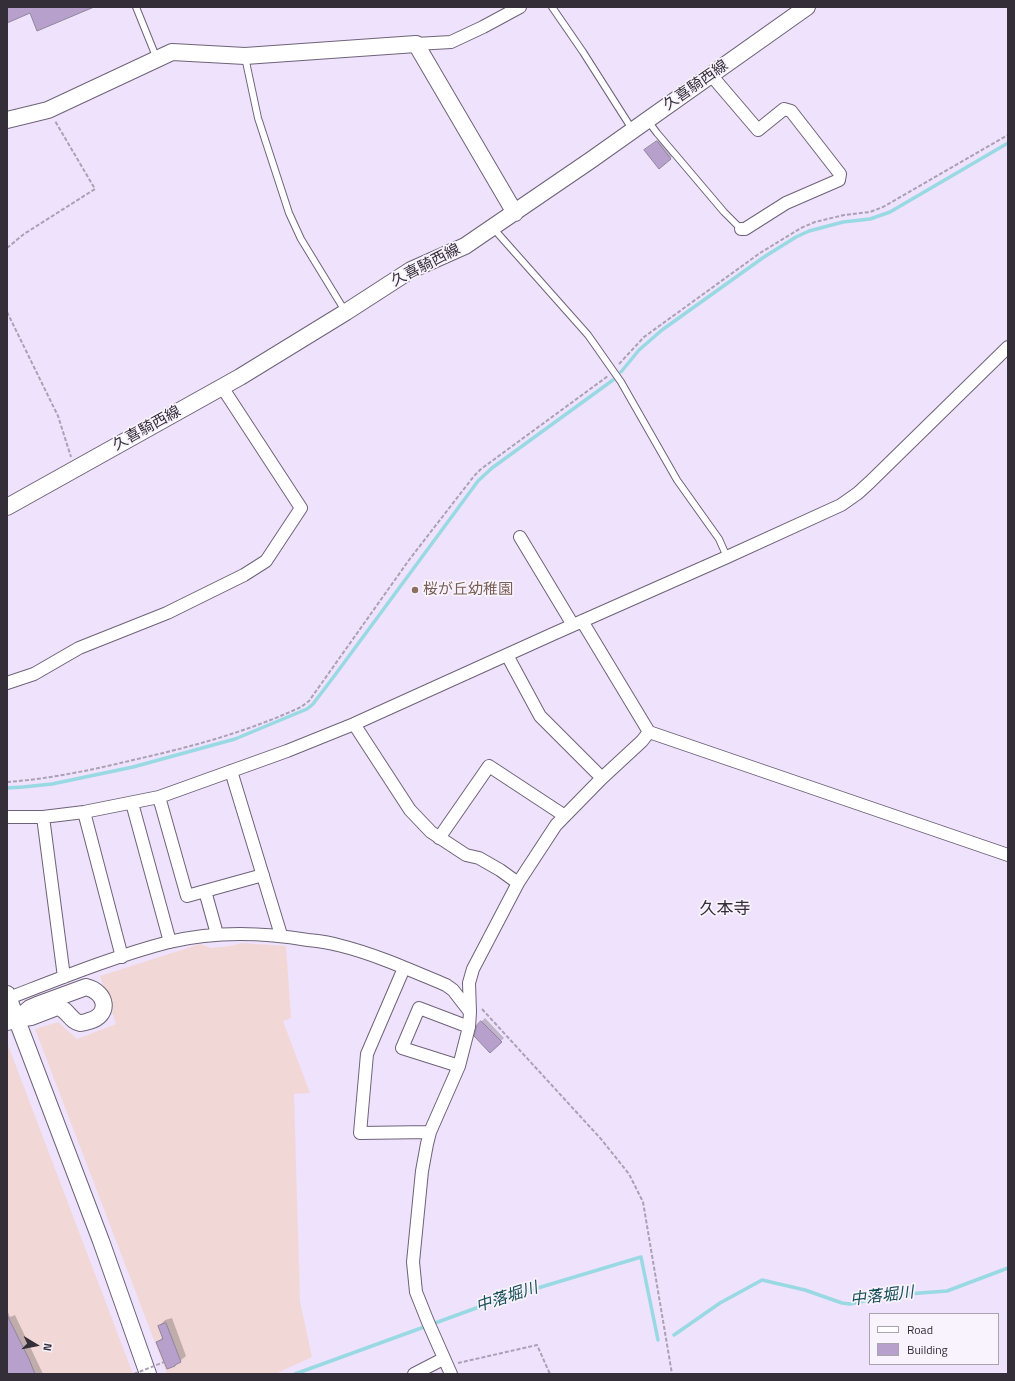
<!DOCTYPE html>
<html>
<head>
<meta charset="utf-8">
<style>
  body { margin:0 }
  #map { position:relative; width:1015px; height:1381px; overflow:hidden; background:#efe2fc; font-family:"Titillium Web",sans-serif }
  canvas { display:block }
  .frame { position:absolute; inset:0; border:8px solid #332e38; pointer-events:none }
  .legend { position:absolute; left:869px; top:1313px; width:130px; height:52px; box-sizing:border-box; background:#f8f3fd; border:1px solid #a9a4ae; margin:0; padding:5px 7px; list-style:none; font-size:12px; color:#332e38 }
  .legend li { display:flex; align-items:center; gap:8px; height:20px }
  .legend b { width:20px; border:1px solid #a9a4ae }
  .north { position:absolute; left:16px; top:1325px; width:40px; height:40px; -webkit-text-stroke:3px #f8f3fd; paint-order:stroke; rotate:100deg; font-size:11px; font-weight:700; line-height:16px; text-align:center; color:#332e38 }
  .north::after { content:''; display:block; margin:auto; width:14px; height:18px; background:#332e38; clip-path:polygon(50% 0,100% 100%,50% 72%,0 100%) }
</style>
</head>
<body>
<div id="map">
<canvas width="1015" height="1381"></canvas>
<div class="frame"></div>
<ul class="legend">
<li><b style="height:5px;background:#fff"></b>Road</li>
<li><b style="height:11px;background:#b7a1cc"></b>Building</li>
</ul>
<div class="north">N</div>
</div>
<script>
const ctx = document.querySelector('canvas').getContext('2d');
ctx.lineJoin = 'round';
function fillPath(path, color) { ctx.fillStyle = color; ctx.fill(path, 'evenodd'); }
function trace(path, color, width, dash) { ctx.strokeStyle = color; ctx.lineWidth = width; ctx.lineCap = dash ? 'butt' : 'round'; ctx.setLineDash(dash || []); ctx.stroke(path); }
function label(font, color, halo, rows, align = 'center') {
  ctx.font = font + ' "Titillium Web","Noto Sans JP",sans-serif'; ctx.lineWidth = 3.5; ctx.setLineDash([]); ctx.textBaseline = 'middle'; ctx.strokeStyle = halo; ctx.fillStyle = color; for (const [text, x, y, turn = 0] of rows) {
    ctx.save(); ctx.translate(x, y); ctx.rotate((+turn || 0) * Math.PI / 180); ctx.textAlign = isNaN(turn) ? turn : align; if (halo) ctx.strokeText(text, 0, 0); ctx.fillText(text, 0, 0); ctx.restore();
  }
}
fillPath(new Path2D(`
  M 242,943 L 286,946 L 291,1018 L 283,1021 L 310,1093 L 294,1094 L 300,1301 L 312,1357 L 275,1374 L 167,1374 L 35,1029 L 58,1022 L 77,1039 L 116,1024 L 100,976 L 200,944 L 211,948 L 230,946 Z
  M 7,1045 L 8,1045 L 133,1374 L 7,1374 Z`), '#f2d7d7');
fillPath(new Path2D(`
  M 661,138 L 674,155 L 659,168 L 649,147 Z
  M 485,1018 L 504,1038 L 490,1052 L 478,1025 Z
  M 7,1310 L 10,1317 L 15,1315 L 43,1374 L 7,1374 Z
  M 172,1318 L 186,1356 L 175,1365 L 158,1342 L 163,1337 L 159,1326 L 165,1320 Z`), '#0003');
trace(new Path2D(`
  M 621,372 L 639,350 L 662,330 L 764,257 L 796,237 L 809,231 L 828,226 L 843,222 L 870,219 L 890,212 L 1008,143
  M 7,788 L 23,787 L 52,784 L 133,767 L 235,739 L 307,709 L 313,704 L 335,675 L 478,481 L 492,468 L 613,380
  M 674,1335 L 720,1303 L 762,1280 L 805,1290 L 842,1303 L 850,1304 L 893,1295 L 947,1291 L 1008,1268
  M 295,1374 L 501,1299 L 641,1257 L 658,1340`), '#99d9e3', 3.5);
const building = new Path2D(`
  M 7,7 L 94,7 L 37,31 L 30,13 L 7,23 Z
  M 657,141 L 671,159 L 659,169 L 644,150 Z
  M 481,1021 L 502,1042 L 490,1053 L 474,1036 L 477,1025 Z
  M 7,1315 L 29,1359 L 35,1374 L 7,1374 Z
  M 166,1323 L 181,1362 L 175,1365 L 175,1366 L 167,1369 L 156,1342 L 163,1339 L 158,1326 Z`);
fillPath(building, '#b7a1cc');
trace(building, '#90859c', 1);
const lane = new Path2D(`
  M 136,7 L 157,59
  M 552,7 L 583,52 L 632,129
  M 245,57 L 258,118 L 289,213 L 301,239 L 345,311
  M 648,121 L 657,133 L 724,212 L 741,229
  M 493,228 L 588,335 L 621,382 L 677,480 L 719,539 L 727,557`);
const street = new Path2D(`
  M 416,44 L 451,42 L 483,27 L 520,7
  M 711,75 L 758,130 L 784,109 L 791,111 L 840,174 L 839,180 L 786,203 L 745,229 L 741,229
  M 520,537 L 573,625
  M 582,621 L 649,732 L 1008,855
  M 507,655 L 540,716 L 602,778
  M 7,683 L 34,674 L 79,648 L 167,613 L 244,575 L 266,561 L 301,508 L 222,387
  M 354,724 L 410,810 L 431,832 L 466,855 L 479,858 L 500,870 L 518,883
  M 231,771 L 281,935
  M 159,797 L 187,896 L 263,875
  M 132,803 L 170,942
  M 84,812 L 122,957
  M 7,817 L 43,817 L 84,812 L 159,797 L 287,751 L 354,724 L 553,634 L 727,557 L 841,505 L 858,493 L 870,482 L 1008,347
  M 43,817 L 64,977
  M 439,838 L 489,766 L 565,816
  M 205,891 L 217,934
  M 404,968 L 367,1054 L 360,1133 L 430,1132
  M 9,998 C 61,978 115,956 169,942 C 215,931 261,932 308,940 C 318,941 328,942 338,945 C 375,954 410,970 446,985 L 453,990 L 470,1012
  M 459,1066 L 402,1048 L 419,1008 L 469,1027
  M 414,1374 L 443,1359
  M 451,1374 L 428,1322 L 416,1292 L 413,1262 L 422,1171 L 427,1144 L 430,1132 L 459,1066 L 469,1027 L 470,1012 L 469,983 L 473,969 L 518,883 L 556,825 L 602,778 L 642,741 L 649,732`);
const secondary = new Path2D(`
  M 7,120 L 48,110 L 172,52 L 245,56 L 416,44 L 515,213
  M 7,507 L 240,377 L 346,312 L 411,270 L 465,246 L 591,160 L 807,7
  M 7,994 L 101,1241 L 148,1374
  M 7,1022 L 17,1019 L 31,1017 L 57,1007 C 67,1008 71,1022 80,1023 C 83,1023 86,1022 89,1021 C 111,1015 107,992 86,987 L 37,1005 L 30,1008 L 17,1019`);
trace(lane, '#6e6379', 8);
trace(street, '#6e6379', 14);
trace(secondary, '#6e6379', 18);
trace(new Path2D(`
  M 7,248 L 24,234 L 95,189 L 55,121
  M 7,312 L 58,416 L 71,457
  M 619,364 L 644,337 L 760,253 L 801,228 L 815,222 L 844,215 L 870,212 L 883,207 L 1008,135
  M 7,782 C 49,779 92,770 133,760 C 191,747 247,732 301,707 L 309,701 L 409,560 L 474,476 L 481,469 L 608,376
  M 482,1009 L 601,1139 L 629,1174 L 643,1202 L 672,1374
  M 458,1363 L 537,1345 L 550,1374`), '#aba1b5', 2, [4, 2]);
trace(lane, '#fff', 6);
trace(street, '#fff', 12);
trace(secondary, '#fff', 16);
trace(new Path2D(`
  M 134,1374 L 164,1362`), '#aba1b5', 2, [4, 2]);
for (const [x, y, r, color] of [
  [415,590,4,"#8d6e63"]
]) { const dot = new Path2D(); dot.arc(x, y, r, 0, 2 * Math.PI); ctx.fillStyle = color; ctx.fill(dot); trace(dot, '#f8f3fd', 1.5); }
label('15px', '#332e38', '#f8f3fd', [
  ["久喜騎西線",696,86,-35],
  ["久喜騎西線",426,266,-27],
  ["久喜騎西線",147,429,-29]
]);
label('15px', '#785e54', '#f8f3fd', [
  ["桜が丘幼稚園",423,590]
], 'left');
label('italic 16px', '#184f57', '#f8f3fd', [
  ["中落堀川",882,1297,-7],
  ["中落堀川",507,1298,-18]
]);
label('17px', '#332e38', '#f8f3fd', [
  ["久本寺",725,910]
]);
</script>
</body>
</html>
